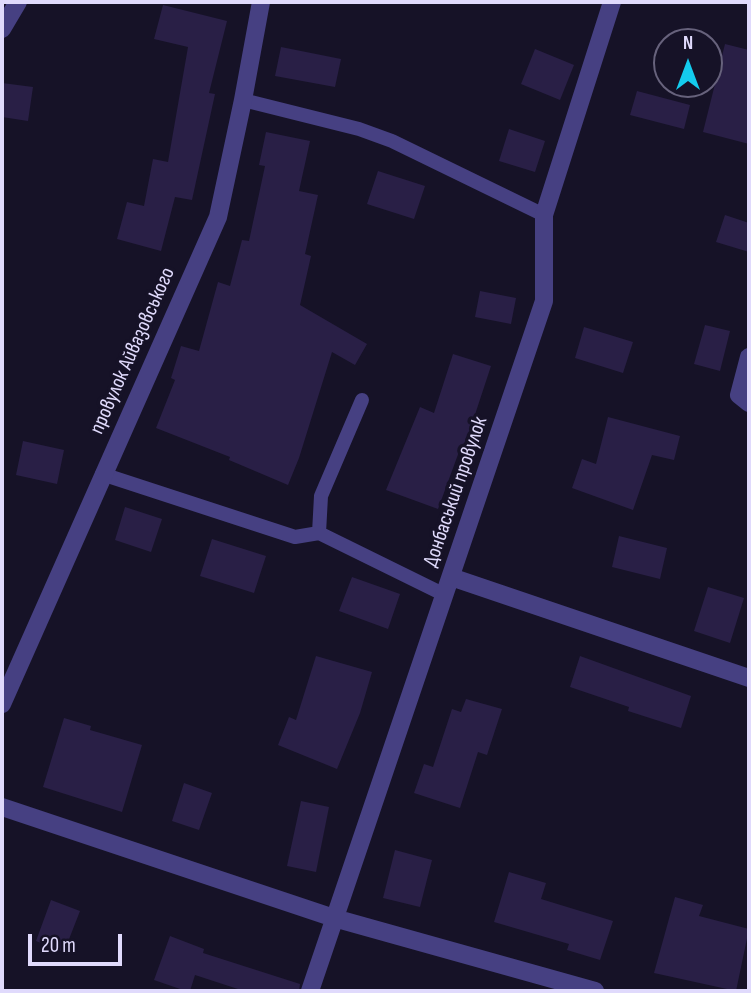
<!DOCTYPE html>
<html>
<head>
<meta charset="utf-8">
<style>
  body { margin:0 }
  #map { position:relative; width:751px; height:993px; overflow:hidden; background:#161227; font-family:"Sofia Sans Condensed",sans-serif }
  canvas { display:block }
  .frame { position:absolute; inset:0; border:4px solid #e0dafc; pointer-events:none }
  .north { position:absolute; left:653px; top:28px; width:70px; height:70px; box-sizing:border-box; background:#161227; border:2px solid #67627c; border-radius:50%; rotate:0deg; font-size:19px; font-weight:700; line-height:28px; text-align:center; color:#e0dafc }
  .north::after { content:''; display:block; margin:auto; width:24px; height:32px; background:#14ccee; clip-path:polygon(50% 0,100% 100%,50% 72%,0 100%) }
  .scale { position:absolute; left:28px; top:934px; width:94px; height:32px; box-sizing:border-box; border:4px solid #e0dafc; border-top:0; padding-left:9px; font-size:21px; line-height:24px; white-space:nowrap; color:#e0dafc; -webkit-text-stroke:5px #161227; paint-order:stroke }
</style>
</head>
<body>
<div id="map">
<canvas width="751" height="993"></canvas>
<div class="frame"></div>
<div class="north">N</div>
<div class="scale">20 m</div>
</div>
<script>
const ctx = document.querySelector('canvas').getContext('2d');
ctx.lineJoin = 'round';
function fillPath(path, color) { ctx.fillStyle = color; ctx.fill(path, 'evenodd'); }
function trace(path, color, width, dash) { ctx.strokeStyle = color; ctx.lineWidth = width; ctx.lineCap = dash ? 'butt' : 'round'; ctx.setLineDash(dash || []); ctx.stroke(path); }
function label(font, color, halo, rows, align = 'center') {
  ctx.font = font + ' "Sofia Sans Condensed",sans-serif'; ctx.lineWidth = 7; ctx.setLineDash([]); ctx.textBaseline = 'middle'; ctx.strokeStyle = halo; ctx.fillStyle = color; for (const [text, x, y, turn = 0] of rows) {
    ctx.save(); ctx.translate(x, y); ctx.rotate((+turn || 0) * Math.PI / 180); ctx.textAlign = isNaN(turn) ? turn : align; if (halo) ctx.strokeText(text, 0, 0); ctx.fillText(text, 0, 0); ctx.restore();
  }
}
fillPath(new Path2D(`
  M 163,5 L 227,21 L 209,93 L 215,94 L 192,200 L 175,197 L 161,251 L 117,239 L 127,202 L 144,206 L 153,159 L 168,162 L 188,47 L 154,39 Z
  M 725,44 L 749,50 L 749,144 L 703,132 Z
  M 281,47 L 341,59 L 335,87 L 275,76 Z
  M 535,49 L 574,65 L 560,100 L 521,84 Z
  M 2,83 L 33,87 L 28,121 L 2,117 Z
  M 637,91 L 690,105 L 684,129 L 630,115 Z
  M 509,129 L 545,141 L 535,172 L 499,161 Z
  M 266,132 L 310,141 L 299,191 L 318,195 L 305,254 L 311,256 L 300,305 L 367,344 L 355,365 L 332,352 L 299,458 L 288,485 L 229,460 L 230,457 L 156,428 L 175,380 L 171,378 L 181,346 L 199,351 L 218,282 L 230,286 L 242,240 L 249,241 L 265,166 L 259,165 Z
  M 378,171 L 425,186 L 414,219 L 367,204 Z
  M 725,215 L 749,223 L 749,252 L 716,242 Z
  M 480,291 L 516,298 L 511,324 L 475,317 Z
  M 705,325 L 730,331 L 720,371 L 694,364 Z
  M 584,327 L 633,342 L 623,373 L 575,358 Z
  M 453,354 L 491,366 L 463,451 L 460,449 L 438,509 L 386,490 L 420,407 L 434,413 Z
  M 608,417 L 680,436 L 674,460 L 652,455 L 633,510 L 572,488 L 582,459 L 596,464 Z
  M 23,441 L 64,450 L 57,484 L 16,475 Z
  M 125,507 L 162,519 L 151,552 L 115,540 Z
  M 619,536 L 667,548 L 660,579 L 612,567 Z
  M 212,539 L 266,556 L 254,593 L 200,576 Z
  M 352,577 L 400,594 L 388,629 L 339,611 Z
  M 708,587 L 744,598 L 730,643 L 694,631 Z
  M 316,656 L 372,672 L 360,713 L 337,769 L 278,745 L 289,717 L 296,720 Z
  M 580,656 L 691,696 L 681,728 L 628,711 L 629,707 L 570,687 Z
  M 466,699 L 502,709 L 487,755 L 478,752 L 460,808 L 414,793 L 424,764 L 433,767 L 452,709 L 461,712 Z
  M 64,718 L 91,726 L 90,730 L 142,745 L 122,812 L 43,787 Z
  M 184,783 L 212,793 L 199,830 L 172,821 Z
  M 301,801 L 329,807 L 316,872 L 287,866 Z
  M 395,850 L 432,860 L 420,907 L 383,898 Z
  M 509,872 L 546,883 L 541,899 L 613,921 L 600,960 L 567,950 L 569,944 L 494,922 Z
  M 675,897 L 703,905 L 699,916 L 749,929 L 736,991 L 654,973 Z
  M 51,900 L 80,911 L 64,952 L 36,941 Z
  M 170,936 L 204,949 L 203,953 L 300,984 L 299,991 L 244,991 L 195,975 L 190,991 L 186,991 L 154,980 Z`), '#291f46');
trace(new Path2D(`
  M 243,100 L 359,129 L 392,141 L 544,215
  M 362,400 L 321,496 L 319,533 L 445,595
  M 102,474 L 295,537 L 319,533`), '#464082', 14);
trace(new Path2D(`
  M 2,29 L 18,2
  M 749,357 L 739,395 L 749,403
  M 451,577 L 749,678
  M 2,704 L 218,217 L 243,100 L 261,2
  M 2,807 L 334,918 L 595,991
  M 310,991 L 544,301 L 544,215 L 612,2`), '#464082', 18);
label('21px', '#e0dafc', '#161227', [
  ["провулок Айвазовського",133,351,-66],
  ["Донбаський провулок",456,492,-71]
]);
</script>
</body>
</html>
